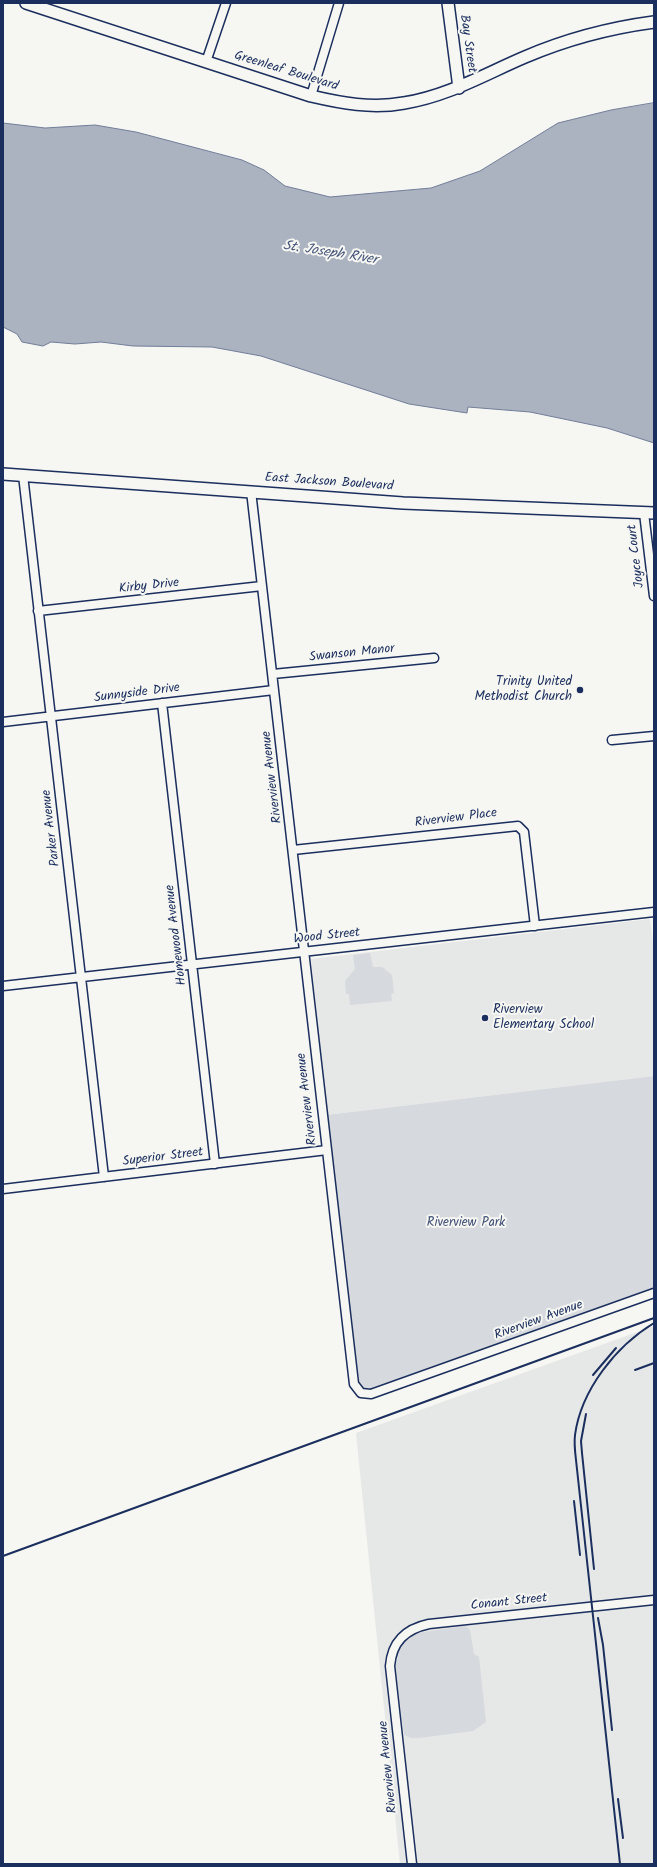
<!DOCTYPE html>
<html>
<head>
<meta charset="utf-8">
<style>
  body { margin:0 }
  #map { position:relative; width:657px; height:1867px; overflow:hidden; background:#f6f6f2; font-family:Kalam,sans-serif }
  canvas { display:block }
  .frame { position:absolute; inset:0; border:4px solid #1b2f5e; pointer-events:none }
</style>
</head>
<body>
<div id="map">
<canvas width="657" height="1867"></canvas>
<div class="frame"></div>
</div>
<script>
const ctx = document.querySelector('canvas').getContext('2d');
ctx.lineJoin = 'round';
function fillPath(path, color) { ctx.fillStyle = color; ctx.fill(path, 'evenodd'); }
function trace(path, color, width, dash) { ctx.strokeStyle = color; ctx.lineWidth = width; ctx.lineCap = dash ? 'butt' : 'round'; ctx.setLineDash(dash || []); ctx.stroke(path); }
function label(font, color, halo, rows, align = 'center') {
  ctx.font = font + ' Kalam,sans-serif'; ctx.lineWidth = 4; ctx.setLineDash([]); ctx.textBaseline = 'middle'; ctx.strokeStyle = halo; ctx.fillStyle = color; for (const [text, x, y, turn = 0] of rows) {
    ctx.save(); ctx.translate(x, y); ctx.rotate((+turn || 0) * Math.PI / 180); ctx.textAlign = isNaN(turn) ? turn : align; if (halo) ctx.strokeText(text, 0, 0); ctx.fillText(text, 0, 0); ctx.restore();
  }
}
fillPath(new Path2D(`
  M 650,919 L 654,950 L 654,1076 L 326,1115 L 311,959 Z
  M 654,1326 L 654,1864 L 400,1864 L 356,1433 Z`), '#e6e7e7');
fillPath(new Path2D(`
  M 370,953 L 373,967 L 382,967 L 392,975 L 394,993 L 391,994 L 392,1001 L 350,1005 L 349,994 L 346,994 L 345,981 L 355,969 L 353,955 Z
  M 654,1076 L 654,1289 L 371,1388 L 365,1389 L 360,1385 L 358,1380 L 326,1115 Z
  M 465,1626 L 470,1630 L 474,1654 L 479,1657 L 486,1722 L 473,1731 L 419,1738 L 411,1738 L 404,1735 L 395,1667 L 400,1650 L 406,1640 L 417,1633 Z`), '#d6d9dd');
const water = new Path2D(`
  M 654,103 L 654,443 L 607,428 L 530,412 L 468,407 L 467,413 L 409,404 L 261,356 L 212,347 L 133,346 L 101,342 L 75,344 L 51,342 L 43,346 L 22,342 L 17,334 L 3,327 L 3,123 L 45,128 L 95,125 L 136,132 L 242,160 L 264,170 L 285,186 L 330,197 L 431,188 L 480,171 L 558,123 L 611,110 Z`);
fillPath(water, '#abb2c0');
trace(water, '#717e99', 1);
const street = new Path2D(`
  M 206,62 L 226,3
  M 311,96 L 339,3
  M 23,475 L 104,1177
  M 251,491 L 354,1384 L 361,1393 L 371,1394 L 654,1293
  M 644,513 L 654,596
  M 38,611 L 262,586
  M 273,674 L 434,658
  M 162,703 L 215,1164
  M 3,722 L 274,690
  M 612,740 L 654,736
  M 293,850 L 518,826 L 524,832 L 535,926
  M 3,986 L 654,912
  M 3,1189 L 327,1150
  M 412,1864 L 390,1666 C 392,1642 405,1629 429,1624 L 654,1600`);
const secondary = new Path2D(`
  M 26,3 L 311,96 C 341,103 372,109 404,103 C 448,96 485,74 525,57 C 567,39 609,28 654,22
  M 448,3 L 459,88
  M 3,474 L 403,503 L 654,513`);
trace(street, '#1b2f5e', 11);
trace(secondary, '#1b2f5e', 14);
trace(street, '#f6f6f2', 8);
trace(secondary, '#f6f6f2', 11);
trace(new Path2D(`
  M 635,1370 L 654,1363
  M 593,1375 L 616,1348
  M 586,1414 L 581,1441 L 582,1453 L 594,1569
  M 574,1501 L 580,1555
  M 3,1556 L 654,1318
  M 598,1618 L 603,1645 L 612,1730
  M 618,1799 L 623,1838
  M 620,1864 L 576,1460 C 575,1452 574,1443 575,1435 C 581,1390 616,1346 654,1323`), '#1b2f5e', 2);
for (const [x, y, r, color] of [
  [580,690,4,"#1b2f5e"],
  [485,1018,4,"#1b2f5e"]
]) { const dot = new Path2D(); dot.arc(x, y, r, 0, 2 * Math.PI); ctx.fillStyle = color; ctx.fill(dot); trace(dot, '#f6f6f2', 1.5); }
label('13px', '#1b2f5e', '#f6f6f2', [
  ["Bay Street",467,44,82],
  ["Greenleaf Boulevard",286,72,17],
  ["East Jackson Boulevard",329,483,4],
  ["Joyce Court",637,556,-97],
  ["Kirby Drive",149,587,-6],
  ["Swanson Manor",352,654,-6],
  ["Sunnyside Drive",137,694,-7],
  ["Riverview Avenue",273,777,-97],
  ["Riverview Place",456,819,-7],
  ["Parker Avenue",52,828,-97],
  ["Homewood Avenue",177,935,-97],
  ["Wood Street",327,937,-6],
  ["Riverview Avenue",308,1099,-97],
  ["Superior Street",163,1158,-7],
  ["Riverview Avenue",539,1321,-20],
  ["Conant Street",509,1603,-6],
  ["Riverview Avenue",389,1767,-96]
]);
label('13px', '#1b2f5e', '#f6f6f2', [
  ["Trinity United",572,683],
  ["Methodist Church",572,698],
  ["Riverview",493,1011,"left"],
  ["Elementary School",493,1026,"left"]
], 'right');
label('13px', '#405177', '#f6f6f2', [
  ["Riverview Park",466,1224]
]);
label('italic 14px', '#46567b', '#f6f6f2', [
  ["St. Joseph River",330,254,9]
]);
</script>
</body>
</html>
